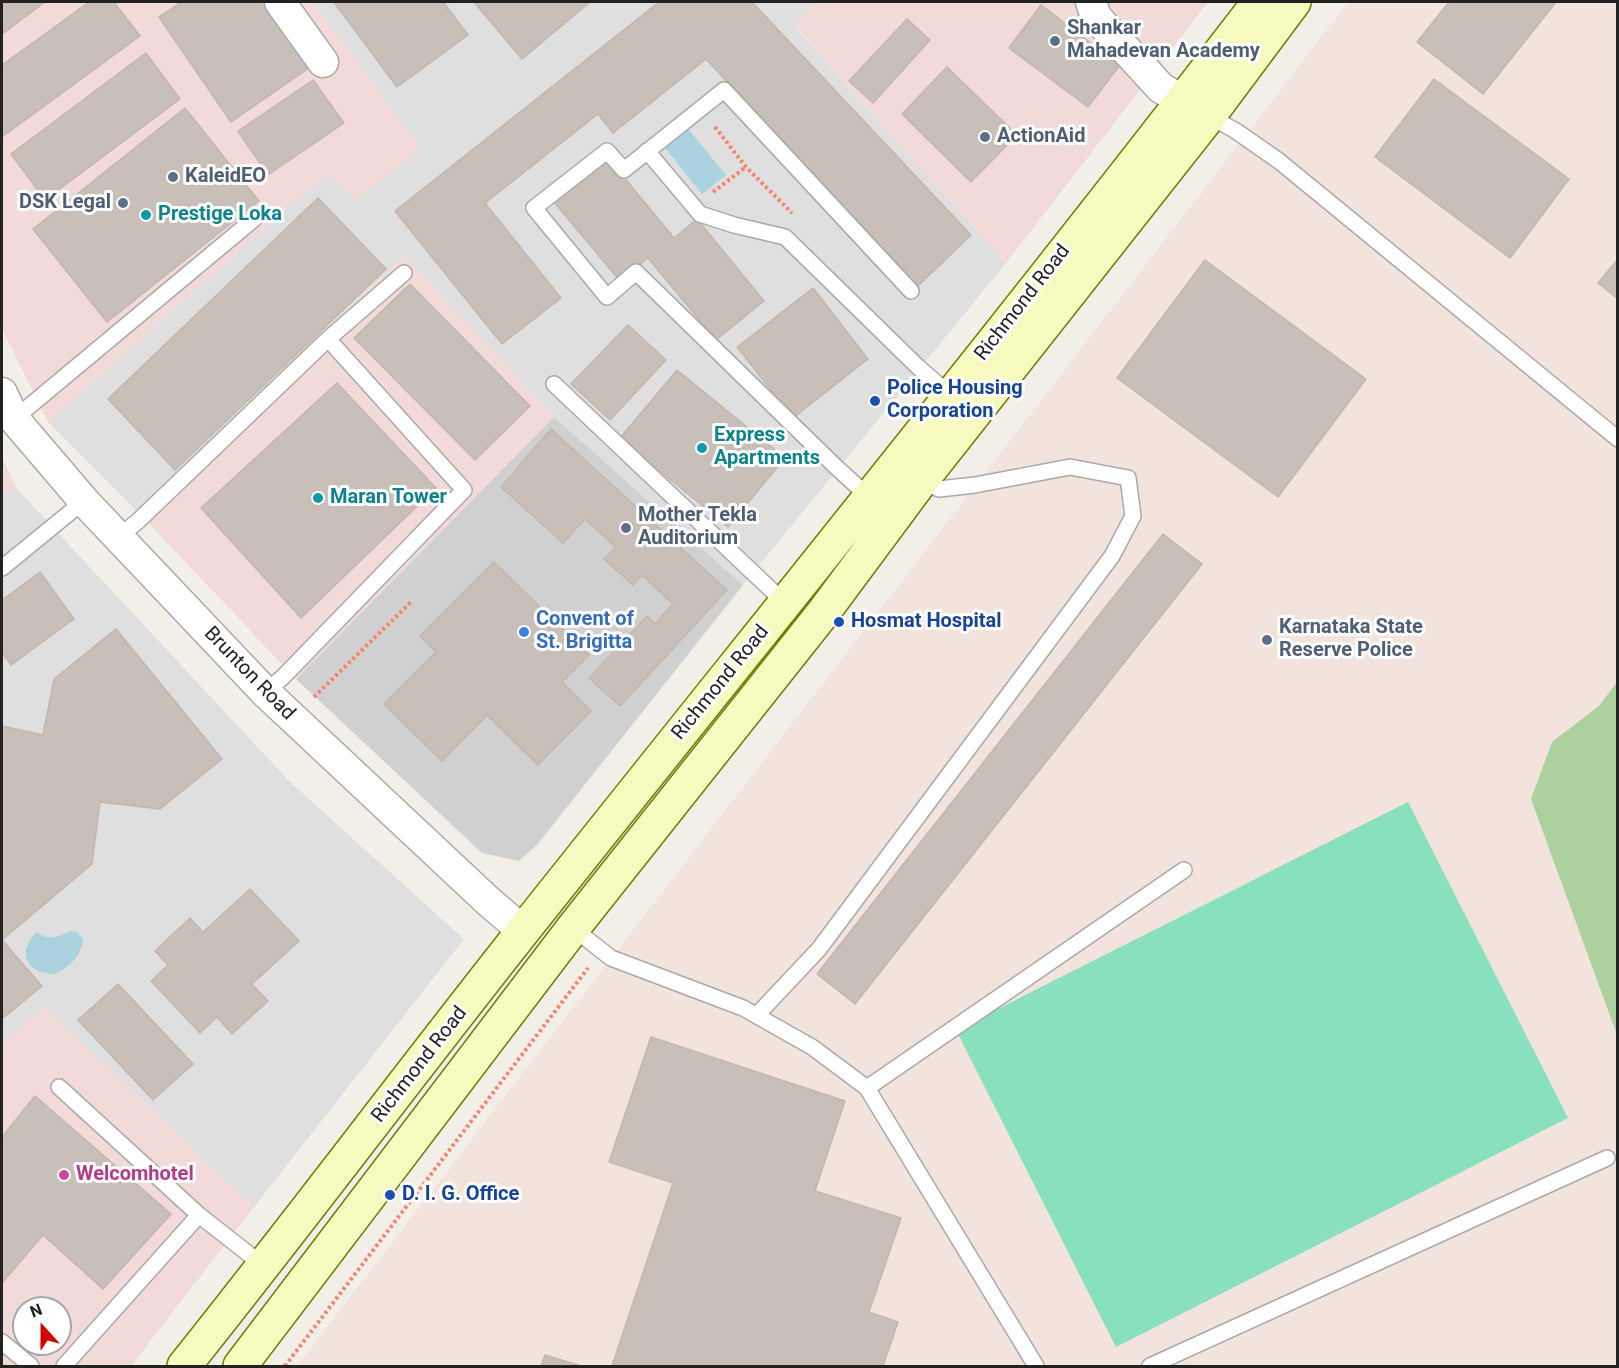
<!DOCTYPE html>
<html>
<head>
<meta charset="utf-8">
<style>
  body { margin:0 }
  #map { position:relative; width:1619px; height:1368px; overflow:hidden; background:#f2efe9; font-family:Roboto,sans-serif }
  canvas { display:block }
  .frame { position:absolute; inset:0; border:3px solid #222; pointer-events:none }
  .north { position:absolute; left:12px; top:1296px; width:60px; height:60px; box-sizing:border-box; background:#fff; border:2px solid #a7a7a7; border-radius:50%; rotate:339deg; font-size:16px; font-weight:700; line-height:24px; text-align:center; color:#222 }
  .north::after { content:''; display:block; margin:auto; width:21px; height:27px; background:#d40000; clip-path:polygon(50% 0,100% 100%,50% 72%,0 100%) }
</style>
</head>
<body>
<div id="map">
<canvas width="1619" height="1368"></canvas>
<div class="frame"></div>
<div class="north">N</div>
</div>
<script>
const ctx = document.querySelector('canvas').getContext('2d');
ctx.lineJoin = 'round';
function fillPath(path, color) { ctx.fillStyle = color; ctx.fill(path, 'evenodd'); }
function trace(path, color, width, dash) { ctx.strokeStyle = color; ctx.lineWidth = width; ctx.lineCap = dash ? 'butt' : 'round'; ctx.setLineDash(dash || []); ctx.stroke(path); }
function label(font, color, halo, rows, align = 'center') {
  ctx.font = font + ' Roboto,sans-serif'; ctx.lineWidth = 6; ctx.setLineDash([]); ctx.textBaseline = 'middle'; ctx.strokeStyle = halo; ctx.fillStyle = color; for (const [text, x, y, turn = 0] of rows) {
    ctx.save(); ctx.translate(x, y); ctx.rotate((+turn || 0) * Math.PI / 180); ctx.textAlign = isNaN(turn) ? turn : align; if (halo) ctx.strokeText(text, 0, 0); ctx.fillText(text, 0, 0); ctx.restore();
  }
}
fillPath(new Path2D(`
  M 313,2 L 815,2 L 795,27 L 1006,263 L 743,585 L 554,417 L 404,255 L 138,512 L 48,422 L 328,172 L 421,149 Z
  M 17,489 L 290,782 L 464,939 L 254,1207 L 44,1007 L 2,1044 L 2,496 Z`), '#e0dfdf');
fillPath(new Path2D(`
  M 2,2 L 313,2 L 421,149 L 354,201 L 328,172 L 48,422 L 2,329 Z
  M 815,2 L 1208,2 L 1006,263 L 795,26 Z
  M 404,255 L 554,417 L 296,679 L 138,512 Z
  M 2,457 L 17,489 L 2,496 Z
  M 43,1006 L 254,1207 L 131,1366 L 2,1366 L 2,1044 ZM 24,1308 L 60,1308 L 60,1344 L 24,1344 Z`), '#f2dad9');
fillPath(new Path2D(`
  M 554,417 L 743,585 L 537,845 L 519,861 L 482,853 L 296,679 Z`), '#d0d0d0');
fillPath(new Path2D(`
  M 1348,2 L 1617,2 L 1617,1366 L 297,1366 Z`), '#f3e3dd');
fillPath(new Path2D(`
  M 1617,682 L 1617,1035 L 1531,799 L 1552,742 L 1599,706 Z`), '#add19e');
fillPath(new Path2D(`
  M 1408,802 L 1568,1118 L 1116,1347 L 956,1030 Z`), '#88e0be');
fillPath(new Path2D(`
  M 684,124 L 726,175 L 702,194 L 661,143 Z
  M 71,931 L 77,932 L 83,939 C 82,956 69,967 55,974 C 27,974 15,953 37,932 C 49,942 59,936 71,931 Z`), '#aad3df');
const building = new Path2D(`
  M 2,2 L 45,2 L 2,34 Z
  M 89,2 L 114,2 L 140,36 L 2,137 L 2,65 Z
  M 182,2 L 263,2 L 309,68 L 231,122 L 159,17 Z
  M 334,2 L 443,2 L 468,35 L 397,87 Z
  M 474,2 L 590,2 L 522,59 Z
  M 659,2 L 752,2 L 971,235 L 918,286 L 706,59 L 613,133 L 598,114 L 485,203 L 561,298 L 502,344 L 395,211 Z
  M 1449,2 L 1556,2 L 1483,94 L 1417,42 Z
  M 1041,5 L 1120,65 L 1088,107 L 1009,48 Z
  M 907,19 L 930,40 L 873,103 L 849,81 Z
  M 146,53 L 180,99 L 45,200 L 11,154 Z
  M 947,67 L 1017,135 L 971,182 L 902,114 Z
  M 1434,79 L 1569,179 L 1510,258 L 1375,157 Z
  M 313,80 L 344,123 L 268,175 L 238,131 Z
  M 185,108 L 259,201 L 107,322 L 33,229 Z
  M 608,158 L 674,238 L 697,219 L 764,301 L 716,340 L 648,258 L 620,281 L 554,202 Z
  M 318,198 L 386,269 L 175,470 L 108,399 Z
  M 1618,259 L 1618,299 L 1598,283 Z
  M 1205,260 L 1366,379 L 1278,497 L 1117,378 Z
  M 410,284 L 530,406 L 475,460 L 354,338 Z
  M 813,288 L 868,359 L 793,418 L 737,347 Z
  M 628,325 L 666,360 L 610,420 L 571,384 Z
  M 677,370 L 785,458 L 728,527 L 620,438 Z
  M 337,383 L 436,488 L 301,618 L 201,508 Z
  M 551,429 L 727,590 L 620,706 L 589,678 L 647,616 L 655,624 L 673,604 L 642,575 L 633,585 L 604,559 L 616,547 L 585,519 L 563,543 L 501,487 Z
  M 1163,534 L 1202,564 L 855,1004 L 817,974 Z
  M 494,562 L 589,655 L 562,682 L 591,711 L 538,765 L 487,715 L 442,761 L 384,704 L 436,652 L 420,636 Z
  M 40,572 L 74,619 L 11,665 L 2,652 L 2,600 Z
  M 116,629 L 222,759 L 160,809 L 100,802 L 92,864 L 2,940 L 42,986 L 2,1019 L 2,726 L 43,735 L 54,679 Z
  M 250,889 L 299,941 L 252,984 L 268,1001 L 232,1034 L 217,1017 L 200,1033 L 151,981 L 168,965 L 155,951 L 190,918 L 203,932 Z
  M 118,984 L 193,1064 L 153,1100 L 78,1020 Z
  M 651,1037 L 845,1101 L 815,1191 L 901,1218 L 869,1312 L 898,1322 L 883,1366 L 612,1366 L 673,1183 L 609,1162 Z
  M 35,1096 L 171,1214 L 103,1289 L 43,1235 L 2,1283 L 2,1137 Z
  M 545,1355 L 581,1366 L 541,1366 Z`);
fillPath(building, '#c7bfb8');
trace(building, '#c4b6ab', 1.5);
const lane = new Path2D(`
  M 1209,116 L 1236,131 L 1279,161 L 1618,439
  M 647,151 L 700,214 L 734,225 L 785,237 L 917,366 L 950,395
  M 554,384 L 785,603
  M 14,419 L 254,219
  M 870,498 L 836,467 L 636,272 L 607,297 L 534,208 L 607,151 L 624,170 L 724,90 L 911,291
  M 118,537 L 137,522 L 328,339 L 404,273
  M 2,568 L 84,501
  M 265,692 L 283,677 L 464,490 L 328,339
  M 573,928 L 611,958 L 743,1008 L 812,1047 L 867,1088 L 1036,1366
  M 757,1015 L 819,949 L 1112,556 L 1133,516 L 1128,478 L 1070,467 L 975,485 L 939,489 L 921,481
  M 59,1087 L 199,1215 L 264,1266
  M 867,1088 L 1184,870
  M 2,1342 L 31,1366
  M 64,1366 L 199,1215
  M 1150,1366 L 1607,1158`);
const street = new Path2D(`
  M 280,2 L 323,62
  M 1091,2 L 1096,17 L 1161,88 L 1204,113
  M 2,393 L 14,419 L 84,501 L 265,692 L 488,901 L 523,931`);
const secondary = new Path2D(`
  M 184,1366 C 300,1221 412,1071 527,926 C 772,618 1020,313 1259,2
  M 240,1366 L 573,928 L 823,613 L 921,481 L 1209,116 L 1294,2`);
trace(lane, '#a9a9a9', 18);
trace(street, '#a9a9a9', 33);
trace(secondary, '#707d05', 36);
trace(new Path2D(`
  M 715,127 L 746,167 L 792,213
  M 713,192 L 746,167
  M 314,697 L 412,601
  M 285,1366 L 588,968`), '#fa8072', 4, [3, 3]);
trace(lane, '#fff', 15);
trace(street, '#fff', 30);
trace(secondary, '#f7fabf', 33);
for (const [x, y, r, color] of [
  [1055,41,6,"#5c6f8a"],
  [985,137,6,"#5c6f8a"],
  [173,177,6,"#5c6f8a"],
  [123,203,6,"#5c6f8a"],
  [146,215,6,"#0f9aa8"],
  [875,401,6,"#1a4fb4"],
  [702,448,6,"#0f9aa8"],
  [318,498,6,"#0f9aa8"],
  [626,528,6,"#5c6f8a"],
  [839,622,6,"#1a4fb4"],
  [524,632,6,"#3f7fe0"],
  [1267,640,6,"#5c6f8a"],
  [64,1175,6,"#d1479c"],
  [390,1195,6,"#1a4fb4"]
]) { const dot = new Path2D(); dot.arc(x, y, r, 0, 2 * Math.PI); ctx.fillStyle = color; ctx.fill(dot); trace(dot, '#fff', 2); }
label('bold 20px', '#4e5e75', '#fff', [
  ["Shankar",1067,29],
  ["Mahadevan Academy",1067,52],
  ["ActionAid",997,137],
  ["KaleidEO",185,177],
  ["DSK Legal",111,203,"right"],
  ["Mother Tekla",638,516],
  ["Auditorium",638,539],
  ["Karnataka State",1279,628],
  ["Reserve Police",1279,651]
], 'left');
label('bold 20px', '#0d838f', '#fff', [
  ["Prestige Loka",158,215],
  ["Express",714,436],
  ["Apartments",714,459],
  ["Maran Tower",330,498]
], 'left');
label('20px', '#222', '#fff', [
  ["Richmond Road",1023,303,-52],
  ["Brunton Road",249,674,46],
  ["Richmond Road",721,683,-51],
  ["Richmond Road",420,1065,-52]
]);
label('bold 20px', '#164399', '#fff', [
  ["Police Housing",887,389],
  ["Corporation",887,412],
  ["Hosmat Hospital",851,622],
  ["D. I. G. Office",402,1195]
], 'left');
label('bold 20px', '#366cbe', '#fff', [
  ["Convent of",536,620],
  ["St. Brigitta",536,643]
], 'left');
label('bold 20px', '#b23c85', '#fff', [
  ["Welcomhotel",76,1175]
], 'left');
</script>
</body>
</html>
